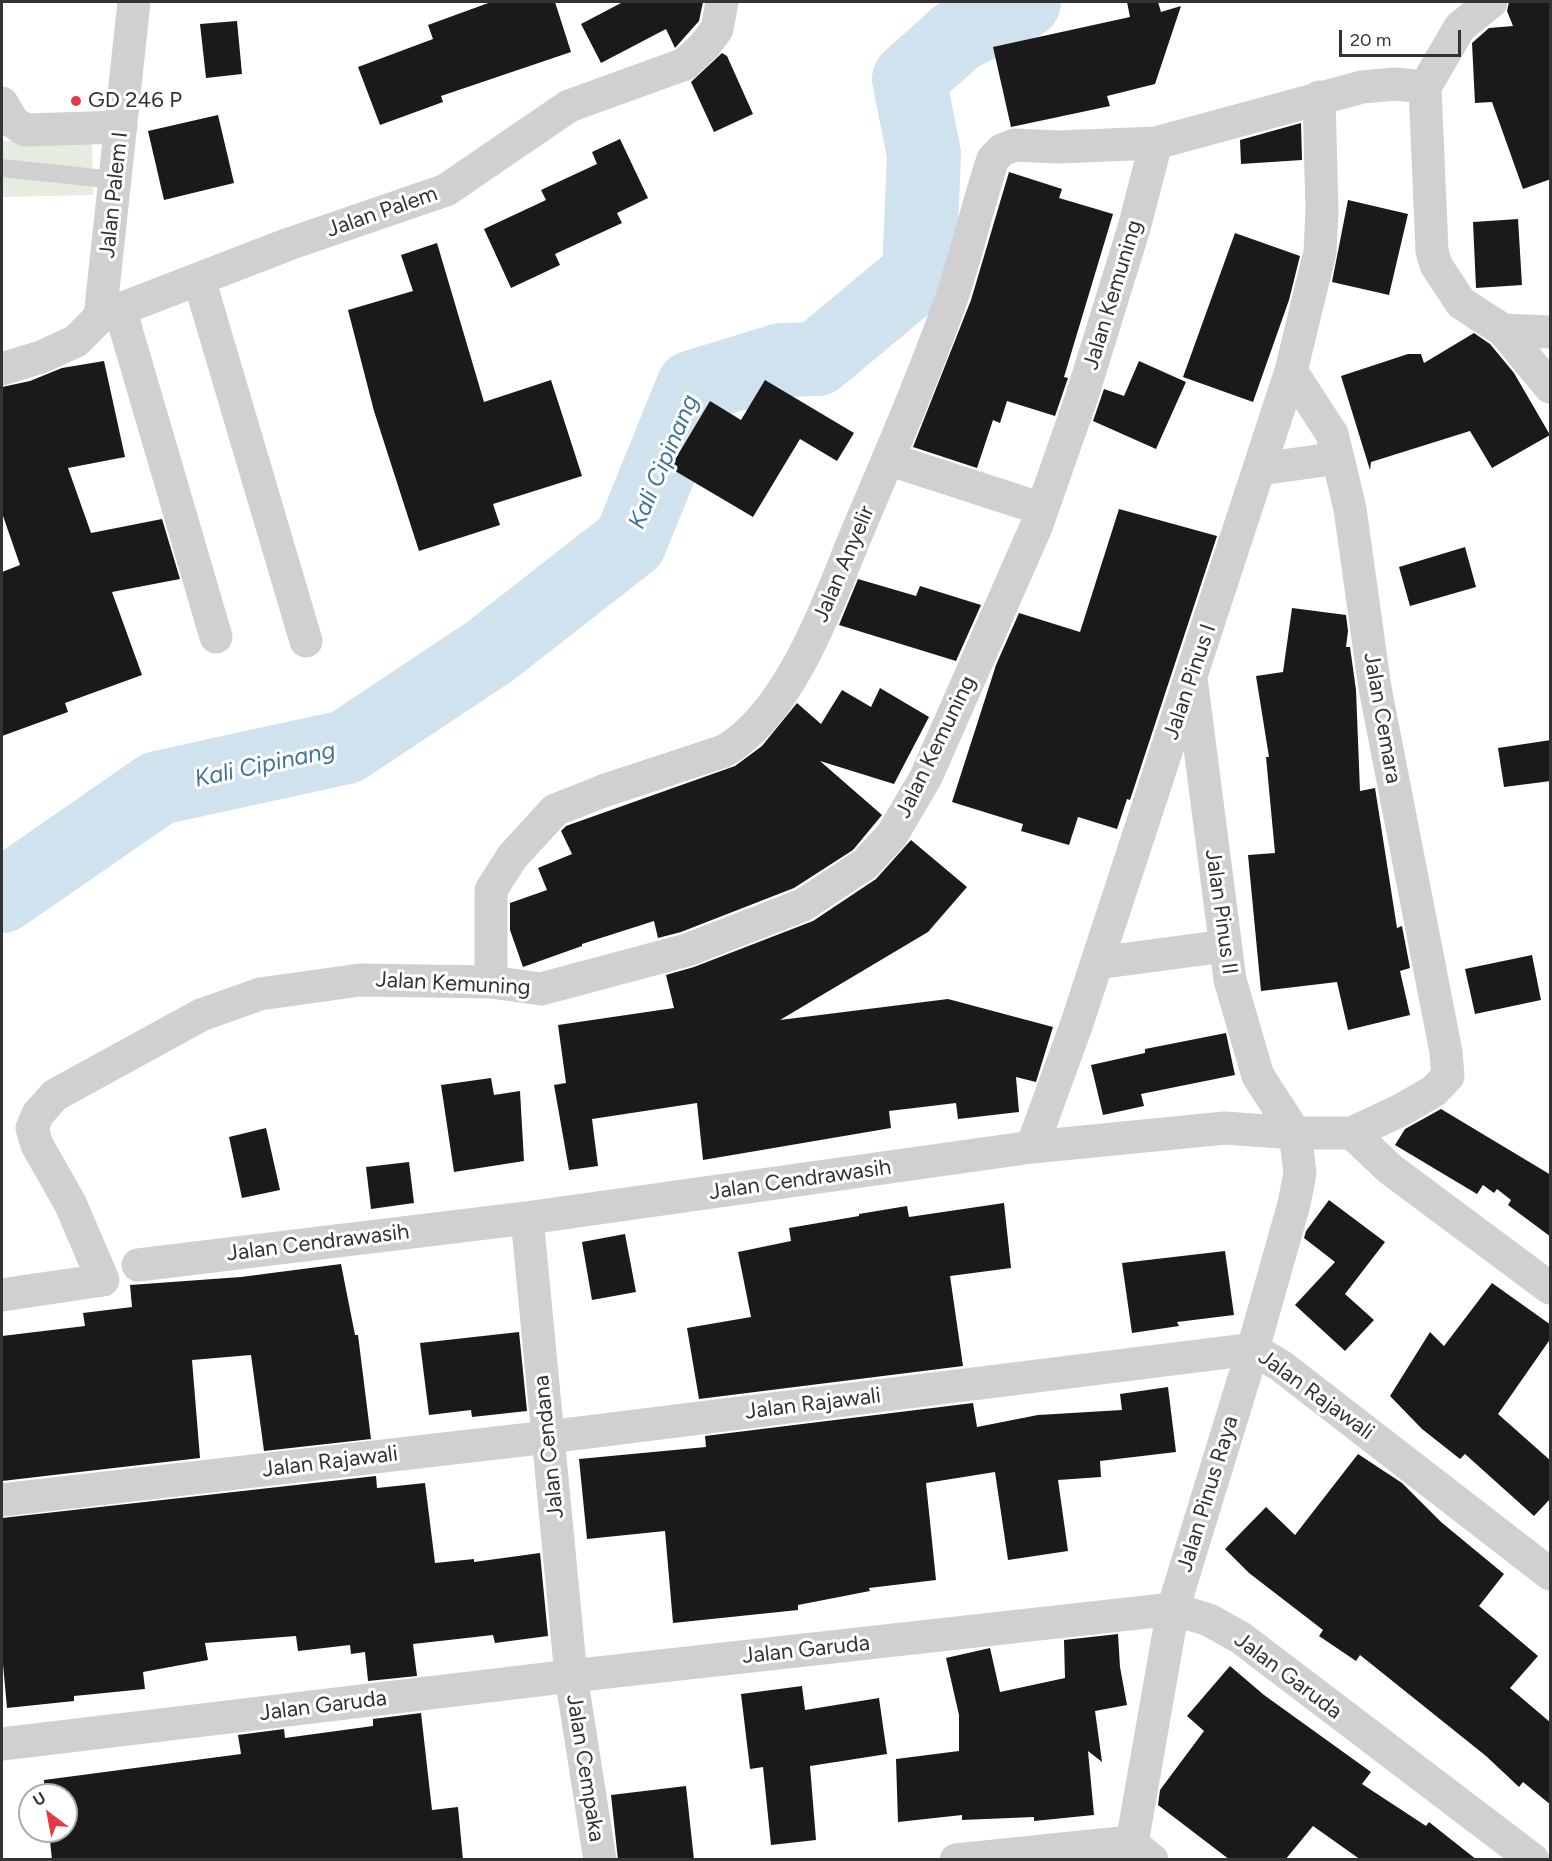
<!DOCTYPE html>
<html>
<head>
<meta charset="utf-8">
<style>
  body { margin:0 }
  #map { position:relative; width:1552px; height:1861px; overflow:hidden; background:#fff; font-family:Figtree,sans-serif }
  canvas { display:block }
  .frame { position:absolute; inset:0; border:3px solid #333; pointer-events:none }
  .north { position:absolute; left:18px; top:1783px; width:60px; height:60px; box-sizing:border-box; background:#fff; border:2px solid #adadad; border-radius:50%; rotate:328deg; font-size:16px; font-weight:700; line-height:24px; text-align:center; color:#333 }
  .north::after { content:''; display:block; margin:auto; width:21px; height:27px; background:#e63946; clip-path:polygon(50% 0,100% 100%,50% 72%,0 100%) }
  .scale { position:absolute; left:1339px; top:30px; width:122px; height:27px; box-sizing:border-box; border:3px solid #333; border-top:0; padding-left:8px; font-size:18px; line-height:21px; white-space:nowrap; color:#333; -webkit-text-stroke:4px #fff; paint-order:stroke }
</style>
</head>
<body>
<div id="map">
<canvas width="1552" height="1861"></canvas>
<div class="frame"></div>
<div class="north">U</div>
<div class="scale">20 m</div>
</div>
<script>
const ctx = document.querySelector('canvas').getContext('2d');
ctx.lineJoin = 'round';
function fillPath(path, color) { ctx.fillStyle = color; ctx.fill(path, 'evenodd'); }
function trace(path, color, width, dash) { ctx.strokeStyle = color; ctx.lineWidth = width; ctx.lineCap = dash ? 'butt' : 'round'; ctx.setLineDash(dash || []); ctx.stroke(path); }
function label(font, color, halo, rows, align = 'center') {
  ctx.font = font + ' Figtree,sans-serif'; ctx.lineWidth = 6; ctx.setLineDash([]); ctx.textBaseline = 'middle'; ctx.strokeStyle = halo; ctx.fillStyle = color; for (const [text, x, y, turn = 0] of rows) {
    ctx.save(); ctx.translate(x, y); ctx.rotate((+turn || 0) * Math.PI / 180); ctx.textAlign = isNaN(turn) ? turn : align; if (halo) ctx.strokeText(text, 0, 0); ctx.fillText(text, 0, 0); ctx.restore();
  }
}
fillPath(new Path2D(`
  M 92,139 L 93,195 L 2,197 L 2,141 Z`), '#e6ecdf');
trace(new Path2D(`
  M 2,896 L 158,788 L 346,747 L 489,652 L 630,542 L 693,387 L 781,360 L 817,359 L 919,274 L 924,154 L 909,79 L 957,36 L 1024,2`), '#cfe2ee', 74);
fillPath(new Path2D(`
  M 491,2 L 555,2 L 571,52 L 441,96 L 443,102 L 380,125 L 358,67 L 433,39 L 428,25 Z
  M 623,2 L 703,2 L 699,21 L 675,48 L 666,29 L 601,63 L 581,24 Z
  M 1127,2 L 1158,2 L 1161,12 L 1181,6 L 1155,84 L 1107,96 L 1110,106 L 1011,127 L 993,47 L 1130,17 Z
  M 1509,2 L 1551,2 L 1551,179 L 1523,189 L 1492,102 L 1475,103 L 1472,43 L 1489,28 L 1513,26 L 1507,11 Z
  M 237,21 L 242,74 L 206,78 L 200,24 Z
  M 722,53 L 727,56 L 753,114 L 714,132 L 691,82 Z
  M 218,115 L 234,183 L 164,200 L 148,131 Z
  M 1301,123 L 1302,160 L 1241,164 L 1240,140 Z
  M 620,139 L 648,198 L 617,213 L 622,223 L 555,254 L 560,265 L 511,288 L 484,229 L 546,200 L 541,190 L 597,164 L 592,152 Z
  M 1009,172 L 1062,189 L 1059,198 L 1113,214 L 1064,377 L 1068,378 L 1055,416 L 1007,401 L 1000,423 L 993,420 L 977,468 L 913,447 L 971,300 Z
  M 1348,200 L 1408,214 L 1389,295 L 1332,282 Z
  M 1518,219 L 1522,285 L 1476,288 L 1473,222 Z
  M 1235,233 L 1300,256 L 1289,300 L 1253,402 L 1183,377 Z
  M 437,243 L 484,402 L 551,380 L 582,476 L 493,504 L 500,525 L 419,551 L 374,411 L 348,310 L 413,291 L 401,255 Z
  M 1474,333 L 1490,344 L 1514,373 L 1550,435 L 1492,468 L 1470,431 L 1371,462 L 1370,470 L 1341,376 L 1408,354 L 1421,354 L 1424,363 Z
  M 104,361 L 125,457 L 68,468 L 91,533 L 162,519 L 180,579 L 112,592 L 142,675 L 65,703 L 68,712 L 2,736 L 2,572 L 20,565 L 2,513 L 2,387 L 30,381 L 62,368 Z
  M 1139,361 L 1186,382 L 1156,449 L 1093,421 L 1104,389 L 1124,396 Z
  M 765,380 L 854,433 L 837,461 L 800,439 L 753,517 L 670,468 L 710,401 L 741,420 Z
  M 1119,509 L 1217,536 L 1130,800 L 1127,799 L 1117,829 L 1078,817 L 1069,845 L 1021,831 L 1023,824 L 952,802 L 996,665 L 1019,613 L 1080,632 Z
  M 1465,547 L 1476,587 L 1410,606 L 1399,567 Z
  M 858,579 L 916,596 L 920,586 L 981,605 L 956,661 L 839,625 Z
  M 1292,608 L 1346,615 L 1348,631 L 1346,647 L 1350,647 L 1356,690 L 1360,791 L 1375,788 L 1397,928 L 1402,926 L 1410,968 L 1400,971 L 1410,1015 L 1348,1030 L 1337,982 L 1261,991 L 1248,855 L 1275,853 L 1266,757 L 1269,757 L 1256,676 L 1283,672 Z
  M 880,688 L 929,717 L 894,784 L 820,761 L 882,815 L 853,850 L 794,888 L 681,932 L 658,938 L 654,921 L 582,944 L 582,946 L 523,967 L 510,930 L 510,903 L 547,890 L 538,868 L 572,854 L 561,831 L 566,826 L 735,766 L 762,746 L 797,703 L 821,724 L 842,690 L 871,707 Z
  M 1551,740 L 1551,781 L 1504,787 L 1498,748 Z
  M 911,840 L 967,887 L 928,932 L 780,1020 L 948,999 L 1053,1027 L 1036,1082 L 1016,1077 L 1019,1112 L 958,1119 L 956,1103 L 889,1111 L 891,1128 L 703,1160 L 697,1103 L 592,1119 L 598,1166 L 569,1170 L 554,1085 L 566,1083 L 558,1025 L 674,1008 L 666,975 L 694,967 L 813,921 L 876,879 Z
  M 1532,955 L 1541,1000 L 1475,1014 L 1465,969 Z
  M 1226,1033 L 1235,1075 L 1141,1094 L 1144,1106 L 1103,1115 L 1091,1065 L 1145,1053 L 1145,1049 Z
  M 491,1078 L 494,1095 L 520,1091 L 524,1161 L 454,1172 L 441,1085 Z
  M 1441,1109 L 1551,1175 L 1551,1237 L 1508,1205 L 1511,1200 L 1497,1189 L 1494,1193 L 1483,1185 L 1477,1194 L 1395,1145 L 1405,1129 Z
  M 266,1128 L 280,1190 L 242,1198 L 229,1137 Z
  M 409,1162 L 414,1203 L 371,1209 L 366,1167 Z
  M 1329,1200 L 1385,1242 L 1345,1294 L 1374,1320 L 1345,1351 L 1295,1305 L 1335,1262 L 1304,1238 L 1306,1231 Z
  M 1004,1203 L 1011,1268 L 950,1276 L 963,1366 L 699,1399 L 687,1328 L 751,1317 L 738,1252 L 791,1241 L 789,1228 L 859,1216 L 859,1214 L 907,1206 L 909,1217 Z
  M 625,1234 L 636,1292 L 592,1300 L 582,1242 Z
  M 1225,1251 L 1234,1315 L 1177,1322 L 1179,1326 L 1132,1333 L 1122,1263 Z
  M 341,1264 L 355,1335 L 358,1335 L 371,1439 L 264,1451 L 251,1355 L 192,1360 L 200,1458 L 2,1481 L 2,1336 L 85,1326 L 83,1313 L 132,1307 L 130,1285 L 241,1277 Z
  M 1492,1283 L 1551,1325 L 1551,1338 L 1498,1414 L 1551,1461 L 1551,1498 L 1534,1516 L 1465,1454 L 1460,1459 L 1422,1429 L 1390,1396 L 1430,1332 L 1444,1346 Z
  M 519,1332 L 527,1411 L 472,1417 L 471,1410 L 429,1415 L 420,1343 Z
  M 1168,1387 L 1176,1452 L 1100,1461 L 1101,1477 L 1058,1480 L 1068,1551 L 1008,1560 L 995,1472 L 926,1483 L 936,1580 L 869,1588 L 870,1591 L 798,1605 L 798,1610 L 673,1623 L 665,1531 L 587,1539 L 579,1459 L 706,1447 L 705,1436 L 973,1403 L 977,1427 L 1038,1415 L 1122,1410 L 1120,1394 Z
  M 1358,1454 L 1402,1483 L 1441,1522 L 1504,1574 L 1479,1606 L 1538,1656 L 1510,1688 L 1551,1723 L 1551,1805 L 1523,1782 L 1519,1787 L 1486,1756 L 1360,1655 L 1356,1661 L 1319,1636 L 1323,1630 L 1249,1573 L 1225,1549 L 1266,1507 L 1295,1535 Z
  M 376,1476 L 377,1488 L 425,1483 L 435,1563 L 474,1559 L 474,1562 L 540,1553 L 548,1636 L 495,1643 L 493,1635 L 413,1644 L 417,1676 L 368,1681 L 365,1652 L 351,1654 L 350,1645 L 298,1651 L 296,1636 L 205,1643 L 208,1660 L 143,1672 L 145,1689 L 74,1696 L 74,1701 L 7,1708 L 2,1653 L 2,1518 Z
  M 1118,1634 L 1120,1667 L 1127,1705 L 1095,1711 L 1102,1762 L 1088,1751 L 1094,1815 L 1034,1821 L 1034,1817 L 962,1820 L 962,1815 L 898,1822 L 896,1759 L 959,1751 L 959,1715 L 946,1658 L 990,1648 L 1000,1692 L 1065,1678 L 1064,1640 Z
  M 1230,1666 L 1264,1695 L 1371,1772 L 1362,1784 L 1426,1826 L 1429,1822 L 1477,1860 L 1361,1860 L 1313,1826 L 1285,1860 L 1230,1860 L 1158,1805 L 1160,1790 L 1204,1731 L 1187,1716 Z
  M 802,1686 L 805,1710 L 879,1698 L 887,1754 L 810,1766 L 816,1840 L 771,1845 L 763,1767 L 750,1769 L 741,1694 Z
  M 421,1713 L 432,1810 L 458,1807 L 463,1860 L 52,1860 L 49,1831 L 66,1831 L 66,1795 L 45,1795 L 44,1780 L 241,1754 L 238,1735 L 284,1729 L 285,1738 L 373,1726 L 373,1719 Z
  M 686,1786 L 694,1860 L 618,1860 L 611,1795 Z`), '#1a1a1a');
trace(new Path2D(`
  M 2,168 L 115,180`), '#d0d0d0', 18);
trace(new Path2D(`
  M 1425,87 L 1432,251 L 1436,265 L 1461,303 L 1503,330 L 1550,387
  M 1425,87 L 1460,27 L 1491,2
  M 2,103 L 13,122 L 25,130 L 121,127
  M 199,279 L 306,641
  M 120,309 L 216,637
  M 100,317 L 134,2
  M 1503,330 L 1550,332
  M 2,369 L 41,357 L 76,341 L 100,317 L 289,244 L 446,190 L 569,106 L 685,64 L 705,45 L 717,29 L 722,2
  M 888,459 L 1042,509
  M 1261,469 L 1338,458
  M 1097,963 L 1225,946
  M 491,982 L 491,890 L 512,857 L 555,810 L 603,791 L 724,751 C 792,712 829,599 858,530 C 891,452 925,374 953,294 C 968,249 978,204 993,159 L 1002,150 L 1015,145 L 1058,147 L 1156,143 L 1362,87 L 1395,84 L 1425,87
  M 1352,1133 L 1390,1169 L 1550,1288
  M 1032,1147 L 1076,1026 L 1291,371 L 1320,252 L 1322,210 L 1319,97
  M 527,1218 L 571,1676 L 600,1860
  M 138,1265 L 527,1218 L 1032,1147 L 1225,1128 L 1295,1133 L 1352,1133 L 1399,1111 L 1434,1091 L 1448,1076 L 1446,1052 L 1375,688 L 1350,509 L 1338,458 L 1332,434 L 1291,371
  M 2,1295 L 103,1280 L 70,1203 L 37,1145 L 32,1128 L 38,1114 L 55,1095 L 201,1015 L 260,994 L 360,980 L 491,982 L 541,989 L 687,950 L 803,905 L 865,864 L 892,835 L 926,777 L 1036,527 L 1082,396 L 1134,228 L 1156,143
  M 2,1500 L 548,1437 L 1253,1349 L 1281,1366 L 1550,1574
  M 2,1744 L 571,1676 L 1173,1609 L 1209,1620 L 1241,1638 L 1533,1860
  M 956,1860 L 1130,1842 L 1152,1860
  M 1129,1860 L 1173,1609 L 1253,1349 L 1294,1204 L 1300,1173 L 1295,1133 L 1258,1076 L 1230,980 L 1191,678`), '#d0d0d0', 33);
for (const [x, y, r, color] of [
  [76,101,6,"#e63946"]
]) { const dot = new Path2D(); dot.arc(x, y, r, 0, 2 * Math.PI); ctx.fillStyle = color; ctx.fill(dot); trace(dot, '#fff', 2); }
label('22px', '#333', '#fff', [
  ["GD 246 P",88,101]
], 'left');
label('22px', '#333', '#fff', [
  ["Jalan Palem I",114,195,-84],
  ["Jalan Palem",382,212,-19],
  ["Jalan Kemuning",1113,295,-73],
  ["Jalan Anyelir",844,564,-67],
  ["Jalan Pinus I",1190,682,-71],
  ["Jalan Cemara",1382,718,80],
  ["Jalan Kemuning",936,747,-64],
  ["Jalan Pinus II",1221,912,82],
  ["Jalan Kemuning",453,984,3],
  ["Jalan Cendrawasih",800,1180,-8],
  ["Jalan Cendrawasih",318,1243,-7],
  ["Jalan Rajawali",1316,1395,36],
  ["Jalan Rajawali",813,1404,-7],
  ["Jalan Cendana",549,1447,-96],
  ["Jalan Rajawali",330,1462,-7],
  ["Jalan Pinus Raya",1208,1494,-73],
  ["Jalan Garuda",806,1650,-6],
  ["Jalan Garuda",1288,1676,37],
  ["Jalan Garuda",323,1706,-7],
  ["Jalan Cempaka",585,1768,81]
]);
label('italic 24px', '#3f7597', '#fff', [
  ["Kali Cipinang",664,462,-67],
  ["Kali Cipinang",265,765,-12]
]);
</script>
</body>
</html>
